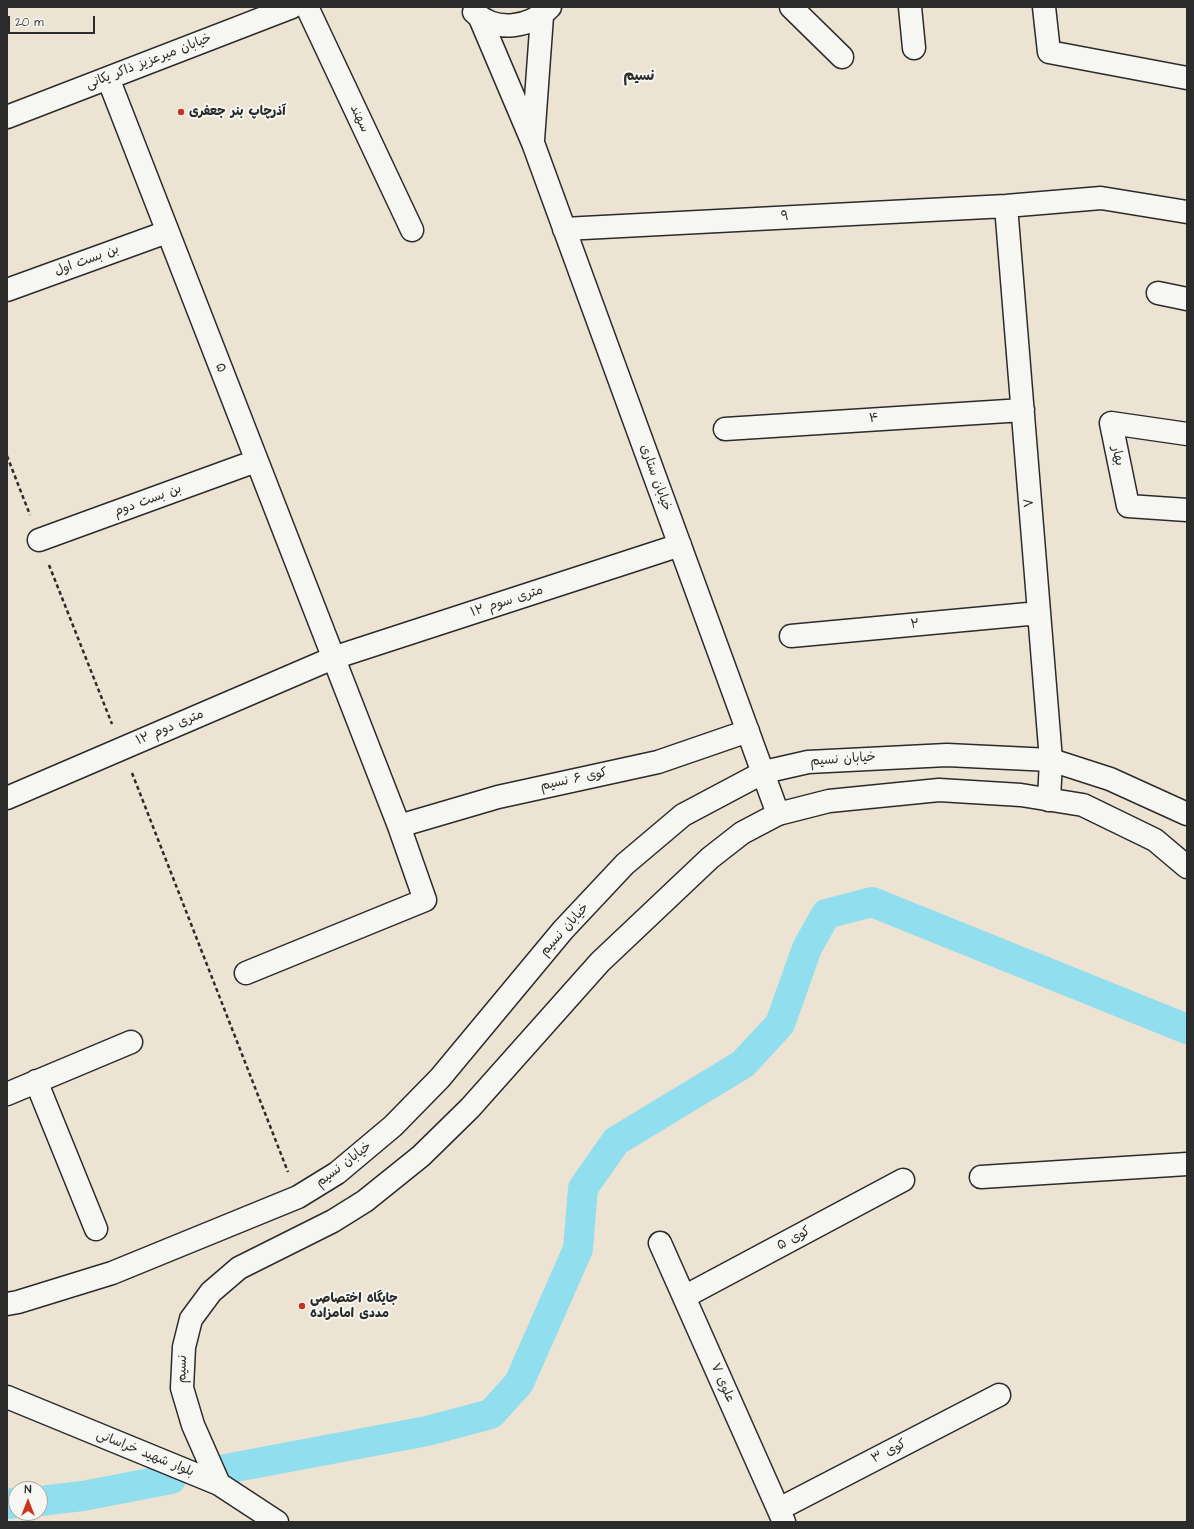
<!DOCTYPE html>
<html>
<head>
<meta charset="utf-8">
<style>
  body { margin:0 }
  #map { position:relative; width:1194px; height:1529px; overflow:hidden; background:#ede3d3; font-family:"Architects Daughter",sans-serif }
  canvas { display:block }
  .frame { position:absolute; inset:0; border:8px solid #2b2b2b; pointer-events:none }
  .north { position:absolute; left:8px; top:1481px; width:40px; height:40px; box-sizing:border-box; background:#f6f6f2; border:1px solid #a5a5a2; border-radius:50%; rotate:0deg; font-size:11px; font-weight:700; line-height:16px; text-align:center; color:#2b2b2b }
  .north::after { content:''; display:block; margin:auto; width:14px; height:18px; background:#c8321e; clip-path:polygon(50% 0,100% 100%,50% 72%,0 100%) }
  .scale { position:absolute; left:8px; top:16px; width:87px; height:18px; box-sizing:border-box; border:2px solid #2b2b2b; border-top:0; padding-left:5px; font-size:12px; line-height:14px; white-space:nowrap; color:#2b2b2b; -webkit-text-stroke:3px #f6f6f2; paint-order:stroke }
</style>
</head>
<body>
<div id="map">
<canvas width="1194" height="1529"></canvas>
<div class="frame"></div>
<div class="north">N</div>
<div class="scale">20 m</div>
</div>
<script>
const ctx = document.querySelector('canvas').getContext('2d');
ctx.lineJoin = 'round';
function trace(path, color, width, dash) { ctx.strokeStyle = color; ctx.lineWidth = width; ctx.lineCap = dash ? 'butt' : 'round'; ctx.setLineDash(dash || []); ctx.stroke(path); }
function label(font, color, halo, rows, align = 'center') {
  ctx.font = font + ' "Architects Daughter","Playpen Sans Arabic",sans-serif'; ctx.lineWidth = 4; ctx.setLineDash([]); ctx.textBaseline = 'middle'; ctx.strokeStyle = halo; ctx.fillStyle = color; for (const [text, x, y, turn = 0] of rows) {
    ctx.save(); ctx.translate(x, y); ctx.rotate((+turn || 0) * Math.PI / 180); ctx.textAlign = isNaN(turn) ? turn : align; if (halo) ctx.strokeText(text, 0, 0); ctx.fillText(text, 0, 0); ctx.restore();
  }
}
trace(new Path2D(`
  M 220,1470 L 427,1431 L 491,1414 L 519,1383 L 578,1249 L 583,1188 L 616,1141 L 743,1064 L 780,1024 L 807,948 L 826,914 L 872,902 L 1187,1029
  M 40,1501 L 83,1496 L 171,1479
  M 7,1504 L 16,1503`), '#91dfee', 30);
const minor = new Path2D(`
  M 307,7 L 412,230
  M 791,7 L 842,57
  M 910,7 L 914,48
  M 1044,7 L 1049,52 L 1187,78
  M 474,12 C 496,33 530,28 550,7
  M 480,18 L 533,143 L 778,814
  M 108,78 L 399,826 L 425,900 L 246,973
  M 7,117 L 292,7
  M 533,140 L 542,16
  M 1006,206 L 1051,760 L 1049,800
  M 564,229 L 1006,206 L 1101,198 L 1187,212
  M 7,290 L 167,232
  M 1158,293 L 1187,299
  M 725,429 L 1023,410
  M 1187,434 L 1111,423 L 1128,506 L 1187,510
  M 39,540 L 256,461
  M 791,636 L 1039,613
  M 7,798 L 333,658 L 680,545
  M 399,826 L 498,797 L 658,762 L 748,731
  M 36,1081 L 96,1229
  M 7,1094 L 131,1042
  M 981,1177 L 1187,1164
  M 660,1243 L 784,1522
  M 684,1297 L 903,1180
  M 779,1509 L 999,1395`);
const secondary = new Path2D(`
  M 7,1304 L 18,1302 L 112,1273 L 298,1197 L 337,1173 L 393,1126 L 440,1078 L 563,930 L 625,864 L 683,815 L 764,772 L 808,762 L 947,755 L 1051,760 L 1110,779 L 1187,814
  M 7,1397 L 219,1484 L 277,1522
  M 219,1484 L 193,1425 L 182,1388 L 184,1347 L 191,1319 L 211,1292 L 239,1268 L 333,1221 L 365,1201 L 421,1156 L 470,1108 L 600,962 L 710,858 L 742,833 L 778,814 L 829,801 L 939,790 L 1021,795 L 1083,805 L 1155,840 L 1187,867`);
trace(minor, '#2b2b2b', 25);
trace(secondary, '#2b2b2b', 25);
trace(new Path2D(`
  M 7,456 L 30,515
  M 49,565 L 112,724
  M 132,773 L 288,1172`), '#2b2b2b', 2.5, [4, 3]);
trace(minor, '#f6f6f2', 22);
trace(secondary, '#f6f6f2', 22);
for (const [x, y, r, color] of [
  [181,112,4,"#c8321e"],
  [302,1306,4,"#c8321e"]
]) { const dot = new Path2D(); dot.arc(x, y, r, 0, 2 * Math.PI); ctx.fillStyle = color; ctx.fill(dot); trace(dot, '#f6f6f2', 1.5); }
label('13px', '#2b2b2b', '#f6f6f2', [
  ["خیابان میرعزیز ذاکر یکانی",149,62,-21],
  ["سهند",359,119,65],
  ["۹",785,217,-3],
  ["بن بست اول",87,261,-20],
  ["۵",220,368,69],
  ["۴",874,419,-4],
  ["بهار",1117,456,78],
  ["خیابان ستاری",655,478,70],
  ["بن بست دوم",148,501,-20],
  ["۷",1030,503,-95],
  ["۱۲ متری سوم",507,602,-18],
  ["۲",915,625,-5],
  ["۱۲ متری دوم",170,728,-23],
  ["خیابان نسیم",843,760,-4],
  ["کوی ۶ نسیم",574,780,-12],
  ["خیابان نسیم",565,930,-48],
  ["خیابان نسیم",344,1165,-37],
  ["کوی ۵",794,1239,-28],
  ["نسیم",183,1369,-88],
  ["علوی ۷",722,1383,66],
  ["کوی ۳",889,1452,-27],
  ["بلوار شهید خراسانی",145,1454,22]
]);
label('bold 13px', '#2b2b2b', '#f6f6f2', [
  ["آذرچاپ بنر جعفری",189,112],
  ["جایگاه اختصاصی",310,1299],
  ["مددی امامزاده",310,1314]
], 'left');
label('bold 14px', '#2b2b2b', '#f6f6f2', [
  ["نسیم",639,77]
]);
</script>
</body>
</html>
